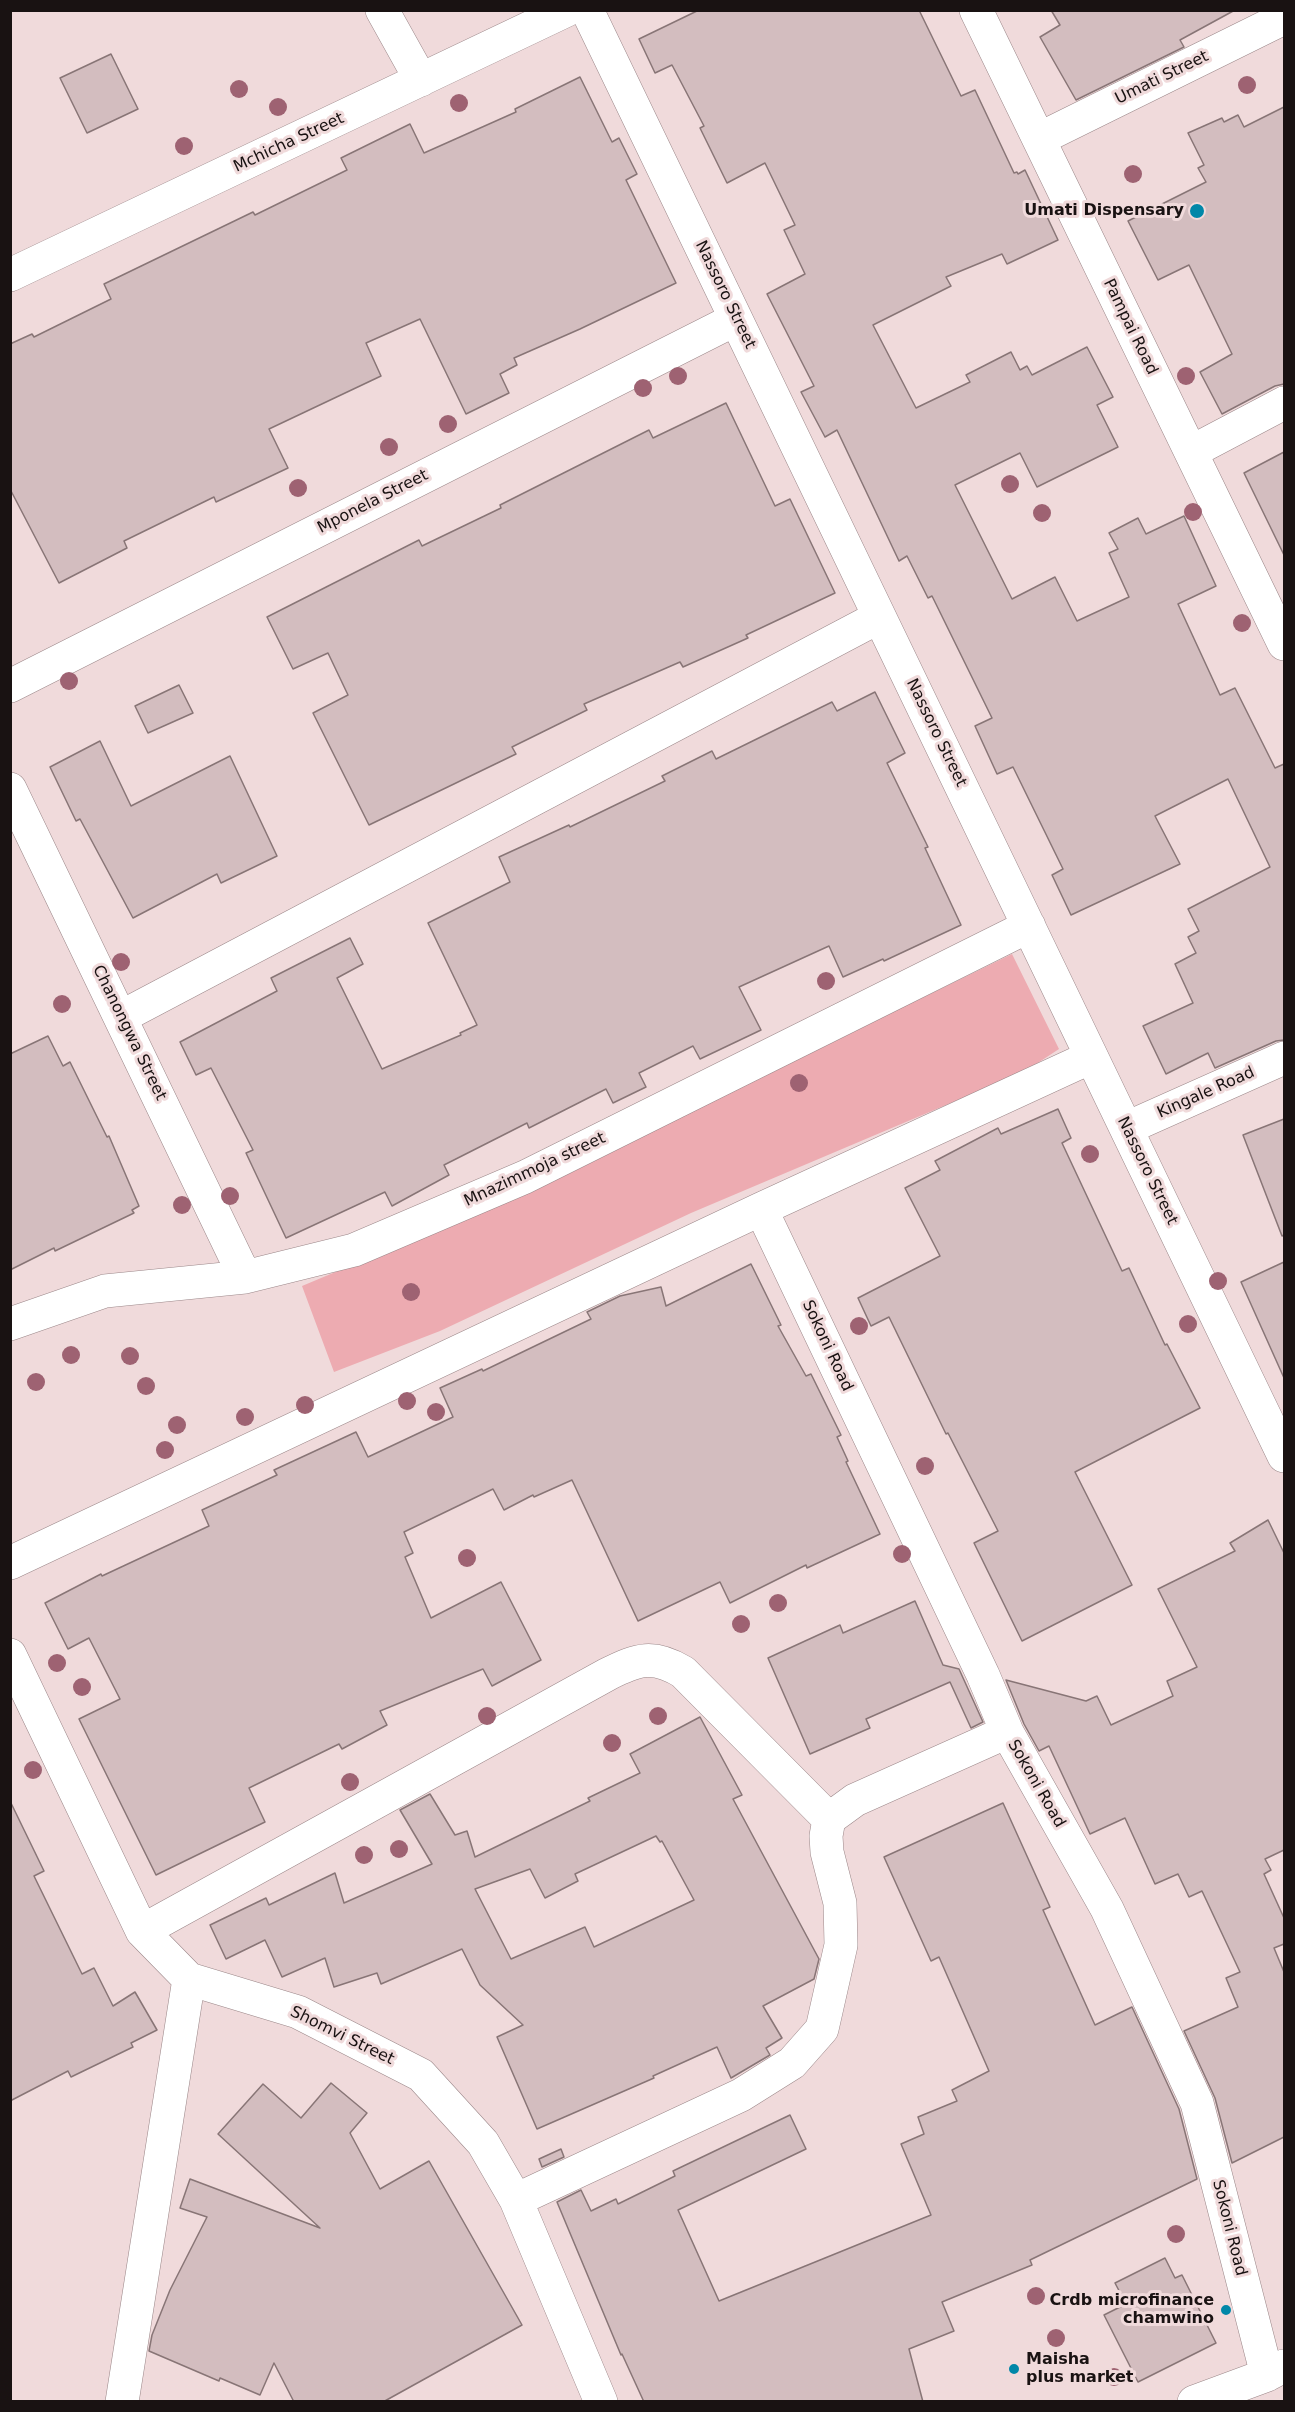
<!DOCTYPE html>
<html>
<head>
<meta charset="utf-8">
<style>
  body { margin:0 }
  #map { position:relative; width:1295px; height:2412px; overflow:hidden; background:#f0dadb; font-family:"DejaVu Sans",sans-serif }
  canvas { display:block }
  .frame { position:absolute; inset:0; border:12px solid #191212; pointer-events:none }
</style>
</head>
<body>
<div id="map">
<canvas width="1295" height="2412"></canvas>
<div class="frame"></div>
</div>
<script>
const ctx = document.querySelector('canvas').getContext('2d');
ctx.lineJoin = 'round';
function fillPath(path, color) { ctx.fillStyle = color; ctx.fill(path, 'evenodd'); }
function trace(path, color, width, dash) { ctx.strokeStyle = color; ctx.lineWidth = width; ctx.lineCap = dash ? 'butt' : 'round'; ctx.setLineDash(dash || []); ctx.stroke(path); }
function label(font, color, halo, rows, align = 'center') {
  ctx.font = font + ' "DejaVu Sans",sans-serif'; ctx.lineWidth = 6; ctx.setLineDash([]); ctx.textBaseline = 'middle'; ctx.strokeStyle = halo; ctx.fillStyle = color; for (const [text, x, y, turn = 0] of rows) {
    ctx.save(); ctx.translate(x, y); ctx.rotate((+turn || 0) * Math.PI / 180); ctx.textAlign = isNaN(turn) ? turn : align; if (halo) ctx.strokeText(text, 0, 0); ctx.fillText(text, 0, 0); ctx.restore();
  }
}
fillPath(new Path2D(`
  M 1012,954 L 1059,1049 L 1024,1072 L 691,1213 L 440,1331 L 334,1372 L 302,1286 L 505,1201 Z`), '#edabb1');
const building = new Path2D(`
  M 699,10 L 919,10 L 961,96 L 975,90 L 1014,173 L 1017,172 L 1018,174 L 1025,170 L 1058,240 L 1007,264 L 1002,254 L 946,277 L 951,286 L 873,325 L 916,408 L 970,382 L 966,375 L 1011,352 L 1020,370 L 1027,366 L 1032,375 L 1087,347 L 1113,397 L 1097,405 L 1118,447 L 1037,487 L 1020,453 L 955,485 L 1012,599 L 1055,577 L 1077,621 L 1129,597 L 1109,553 L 1118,549 L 1109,533 L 1138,518 L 1146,534 L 1184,516 L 1216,586 L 1178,604 L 1220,695 L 1235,688 L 1275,768 L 1284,764 L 1284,1040 L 1276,1041 L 1215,1068 L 1208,1053 L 1166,1074 L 1143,1026 L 1193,1003 L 1175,964 L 1196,953 L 1188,937 L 1199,931 L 1188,909 L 1270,867 L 1228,779 L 1155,816 L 1180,864 L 1071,915 L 1052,875 L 1063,869 L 1013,767 L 997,774 L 975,726 L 992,718 L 932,596 L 928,598 L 907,556 L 899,561 L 837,430 L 825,437 L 801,392 L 814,386 L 767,294 L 805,274 L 784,230 L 795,225 L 765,163 L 727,183 L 700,128 L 704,126 L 672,65 L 655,73 L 639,39 Z
  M 1051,10 L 1235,10 L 1180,40 L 1184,47 L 1076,100 L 1040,37 L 1060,25 Z
  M 111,54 L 138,109 L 87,133 L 60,78 Z
  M 580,77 L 612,142 L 619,138 L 637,174 L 626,180 L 676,283 L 580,329 L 514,358 L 517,365 L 500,374 L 509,393 L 466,414 L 420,319 L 366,343 L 381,376 L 269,429 L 288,468 L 216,502 L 214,497 L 124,541 L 127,548 L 59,583 L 10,489 L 10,344 L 32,334 L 34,337 L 111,299 L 104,284 L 253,212 L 255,215 L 347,170 L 341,158 L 410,124 L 424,153 L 516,112 L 515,109 Z
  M 1284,107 L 1284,384 L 1275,386 L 1222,414 L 1200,372 L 1232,354 L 1189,265 L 1158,280 L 1128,221 L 1206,182 L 1198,168 L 1204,165 L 1188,133 L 1222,118 L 1224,122 L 1238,115 L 1244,127 Z
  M 726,403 L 775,506 L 790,499 L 835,593 L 746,635 L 748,638 L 683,667 L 680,662 L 584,704 L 587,710 L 512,747 L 516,754 L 369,825 L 313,713 L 348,695 L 328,653 L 293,669 L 267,617 L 419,540 L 422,546 L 501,508 L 500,505 L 649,430 L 653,438 Z
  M 1284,452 L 1284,555 L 1244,473 Z
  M 179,685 L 193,713 L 148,733 L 135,706 Z
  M 875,692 L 905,753 L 887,763 L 928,847 L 925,848 L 961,925 L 884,961 L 883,959 L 843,977 L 829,946 L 739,987 L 761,1030 L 700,1059 L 693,1046 L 639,1073 L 646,1087 L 613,1103 L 606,1089 L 529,1128 L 527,1123 L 444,1165 L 449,1175 L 392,1206 L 385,1192 L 286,1238 L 246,1153 L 253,1150 L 211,1068 L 196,1075 L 180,1042 L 277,991 L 271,978 L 350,938 L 363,964 L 337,978 L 382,1069 L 461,1035 L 460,1033 L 477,1025 L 428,923 L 510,882 L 499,857 L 569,825 L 570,827 L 665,781 L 662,776 L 712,751 L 716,759 L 832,702 L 837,711 Z
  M 100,741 L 131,806 L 230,756 L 277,856 L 221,883 L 217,874 L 133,918 L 80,819 L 76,821 L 50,767 Z
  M 48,1036 L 63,1066 L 70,1062 L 107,1137 L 109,1136 L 139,1206 L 132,1210 L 134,1213 L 55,1251 L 54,1248 L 10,1270 L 10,1054 Z
  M 1058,1109 L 1071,1138 L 1062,1143 L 1122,1271 L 1129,1268 L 1165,1345 L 1167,1344 L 1200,1408 L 1075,1472 L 1132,1585 L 1022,1641 L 974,1543 L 998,1531 L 948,1433 L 946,1434 L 889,1317 L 871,1326 L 858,1298 L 940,1256 L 905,1188 L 940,1170 L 935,1161 L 998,1128 L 1001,1134 Z
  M 1284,1119 L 1284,1235 L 1282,1236 L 1243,1135 Z
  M 1284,1262 L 1284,1378 L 1241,1282 Z
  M 751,1264 L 781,1325 L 778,1326 L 806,1376 L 811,1374 L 841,1435 L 837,1437 L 848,1461 L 846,1462 L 880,1534 L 807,1568 L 806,1565 L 730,1603 L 720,1582 L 638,1621 L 572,1480 L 534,1497 L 533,1495 L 504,1510 L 493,1489 L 404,1532 L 413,1553 L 405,1557 L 431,1618 L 501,1582 L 541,1660 L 492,1686 L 483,1669 L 380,1711 L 387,1725 L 342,1749 L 339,1744 L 249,1788 L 265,1822 L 156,1875 L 79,1719 L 120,1699 L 89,1638 L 68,1649 L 45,1603 L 101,1574 L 102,1576 L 209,1526 L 202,1510 L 277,1475 L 274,1470 L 356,1432 L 368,1457 L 453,1417 L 440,1388 L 482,1369 L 483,1371 L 591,1319 L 587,1312 L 620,1296 L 661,1287 L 666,1306 Z
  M 1268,1520 L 1284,1553 L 1284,1850 L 1265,1859 L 1271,1870 L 1264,1874 L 1284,1918 L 1284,1944 L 1274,1948 L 1284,1972 L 1284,2137 L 1232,2163 L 1215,2098 L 1184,2031 L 1238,2007 L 1226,1978 L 1240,1972 L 1202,1891 L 1189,1897 L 1178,1874 L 1155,1884 L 1125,1818 L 1090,1834 L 1049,1746 L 1039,1751 L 1024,1724 L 1006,1680 L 1086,1701 L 1097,1696 L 1111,1725 L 1173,1696 L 1167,1681 L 1197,1667 L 1158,1589 L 1235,1551 L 1230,1543 Z
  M 915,1601 L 943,1665 L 959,1669 L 983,1722 L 971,1728 L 950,1682 L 866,1719 L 870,1728 L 810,1754 L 768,1658 L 840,1625 L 843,1633 Z
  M 700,1717 L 742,1795 L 733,1799 L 819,1959 L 814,1979 L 763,2006 L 782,2038 L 766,2048 L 770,2055 L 731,2078 L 717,2047 L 653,2076 L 654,2078 L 537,2129 L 497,2037 L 523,2025 L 480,1985 L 462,1949 L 381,1984 L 377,1973 L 334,1987 L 325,1958 L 282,1977 L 265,1940 L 226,1959 L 210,1925 L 266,1898 L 269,1905 L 335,1873 L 344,1903 L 432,1864 L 400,1810 L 430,1794 L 455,1835 L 467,1831 L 475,1857 L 590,1801 L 588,1798 L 640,1773 L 630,1754 ZM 656,1836 L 660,1842 L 662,1841 L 694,1900 L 594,1947 L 585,1927 L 511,1959 L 475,1889 L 530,1869 L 545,1898 L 578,1881 L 575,1874 Z
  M 10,1801 L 44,1871 L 34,1876 L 82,1974 L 94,1968 L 113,2006 L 135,1992 L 157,2030 L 131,2043 L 133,2047 L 71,2077 L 68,2071 L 10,2101 Z
  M 1003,1803 L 1050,1907 L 1043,1910 L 1095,2025 L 1132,2007 L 1179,2109 L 1197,2179 L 1030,2260 L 1032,2265 L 942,2302 L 954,2331 L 909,2349 L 923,2402 L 644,2402 L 622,2354 L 621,2355 L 557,2202 L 581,2190 L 591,2211 L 616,2199 L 618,2204 L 675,2176 L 673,2171 L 790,2115 L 806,2149 L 678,2210 L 719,2301 L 931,2215 L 901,2144 L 924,2134 L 918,2117 L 957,2101 L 952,2090 L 989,2071 L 939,1957 L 931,1961 L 884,1857 Z
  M 331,2083 L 367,2113 L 350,2133 L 380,2189 L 429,2161 L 522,2325 L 383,2402 L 294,2402 L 274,2363 L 260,2395 L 220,2378 L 219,2381 L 149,2351 L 152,2335 L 170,2290 L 207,2217 L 180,2208 L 190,2179 L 320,2228 L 218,2134 L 263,2084 L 301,2118 Z
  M 561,2149 L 564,2157 L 542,2167 L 539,2159 Z
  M 1165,2258 L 1175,2278 L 1182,2275 L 1216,2343 L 1138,2382 L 1104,2315 L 1126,2304 L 1115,2283 Z`);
fillPath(building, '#d3bdbf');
trace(building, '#887576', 1.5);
const minor = new Path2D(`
  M 382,10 L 421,80
  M 587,10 L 1284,1456
  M 976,10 L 1284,644
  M 1039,139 L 1284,18
  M 10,275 L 567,10
  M 1191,452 L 1284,403
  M 10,686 L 736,319
  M 10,789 L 245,1277
  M 121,1017 L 879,617
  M 1127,1128 L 1284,1058
  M 761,1209 L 983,1675 L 1007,1732 L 1107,1909 L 1197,2103 L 1267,2375
  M 10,1324 L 105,1291 L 245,1277 L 354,1250 L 525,1177 L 1029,926
  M 10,1563 L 761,1209 L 1091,1057
  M 10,1655 L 142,1931 L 189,1979 L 298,2012 L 421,2075 L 483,2143 L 516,2200 L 601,2402
  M 142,1931 L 608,1674 C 638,1659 653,1654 683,1672 L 829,1819
  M 516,2200 L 741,2095 L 792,2063 L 822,2029 L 841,1945 L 840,1903 L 827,1852 L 826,1836 L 829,1819 L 855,1800 L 1007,1732
  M 122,2402 L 189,1979
  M 1194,2402 L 1267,2375 L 1284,2366`);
trace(minor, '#9b8789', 34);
trace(minor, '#fff', 33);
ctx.fillStyle = '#9e6272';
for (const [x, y] of [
  [1247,85],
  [239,89],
  [459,103],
  [278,107],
  [184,146],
  [1133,174],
  [678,376],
  [1186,376],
  [643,388],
  [448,424],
  [389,447],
  [1010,484],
  [298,488],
  [1193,512],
  [1042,513],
  [1242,623],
  [69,681],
  [121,962],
  [826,981],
  [62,1004],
  [799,1083],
  [1090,1154],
  [230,1196],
  [182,1205],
  [1218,1281],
  [411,1292],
  [1188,1324],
  [859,1326],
  [71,1355],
  [130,1356],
  [36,1382],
  [146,1386],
  [407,1401],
  [305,1405],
  [436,1412],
  [245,1417],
  [177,1425],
  [165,1450],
  [925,1466],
  [902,1554],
  [467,1558],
  [778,1603],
  [741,1624],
  [57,1663],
  [82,1687],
  [487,1716],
  [658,1716],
  [612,1743],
  [33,1770],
  [350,1782],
  [399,1849],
  [364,1855],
  [1176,2234],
  [1036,2296],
  [1056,2338],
  [1114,2377]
]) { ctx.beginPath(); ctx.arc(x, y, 9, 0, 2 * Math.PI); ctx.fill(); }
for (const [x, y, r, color] of [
  [1197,211,8,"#0087a8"],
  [1226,2310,6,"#0087a8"],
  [1014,2369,6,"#0087a8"]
]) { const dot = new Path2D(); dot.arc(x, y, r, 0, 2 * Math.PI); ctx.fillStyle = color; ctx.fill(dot); trace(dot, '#f0dadb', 2); }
label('16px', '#191212', '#f0dadb', [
  ["Umati Street",1162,78,-26],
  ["Mchicha Street",289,143,-25],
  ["Nassoro Street",725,295,64],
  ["Pampai Road",1130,327,64],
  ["Mponela Street",373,502,-27],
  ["Nassoro Street",936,733,64],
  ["Chanongwa Street",129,1033,64],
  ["Kingale Road",1206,1093,-24],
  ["Mnazimmoja street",535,1170,-25],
  ["Nassoro Street",1147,1171,64],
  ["Sokoni Road",827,1346,65],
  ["Sokoni Road",1036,1784,60],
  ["Shomvi Street",342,2036,26],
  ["Sokoni Road",1229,2228,76]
]);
label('bold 16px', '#191212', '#f0dadb', [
  ["Umati Dispensary",1184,211],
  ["Crdb microfinance",1214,2301],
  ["chamwino",1214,2319],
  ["Maisha",1026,2360,"left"],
  ["plus market",1026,2378,"left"]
], 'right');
</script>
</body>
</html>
